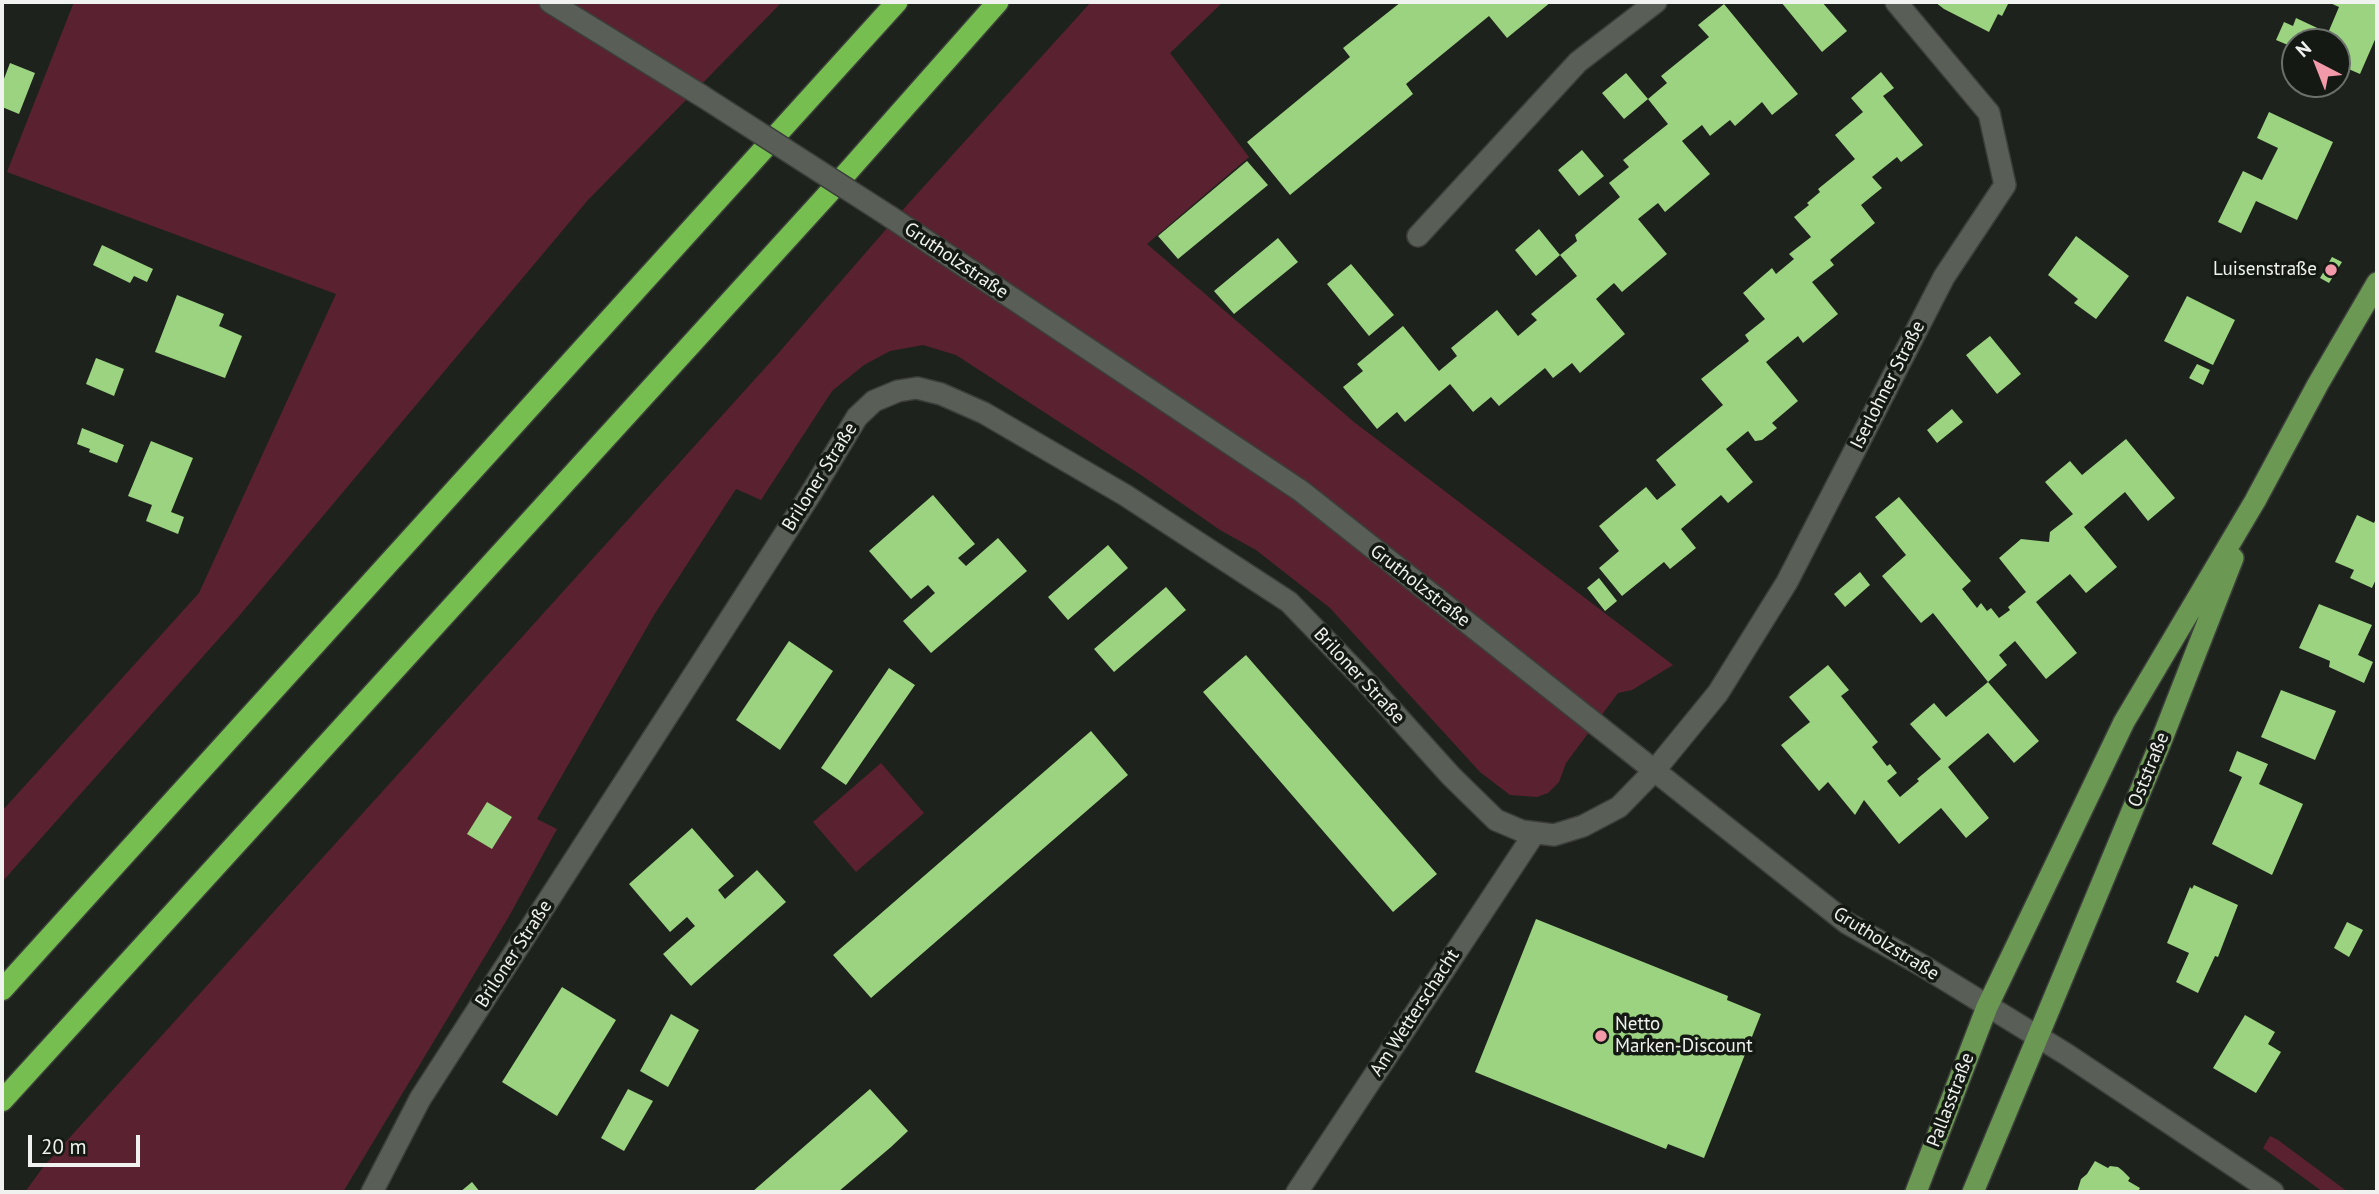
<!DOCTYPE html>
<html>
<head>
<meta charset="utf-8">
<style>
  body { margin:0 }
  #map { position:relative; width:2379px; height:1194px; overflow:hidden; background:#1e221c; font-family:"PT Sans",sans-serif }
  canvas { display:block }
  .frame { position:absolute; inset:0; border:4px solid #eff2ee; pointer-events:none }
  .north { position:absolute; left:2281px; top:28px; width:70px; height:70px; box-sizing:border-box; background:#151913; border:2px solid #6c706b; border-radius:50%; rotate:318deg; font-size:19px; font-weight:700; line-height:28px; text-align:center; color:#eff2ee }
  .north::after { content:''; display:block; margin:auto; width:24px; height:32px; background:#f39aaa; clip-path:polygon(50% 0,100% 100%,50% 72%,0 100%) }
  .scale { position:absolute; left:28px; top:1135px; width:112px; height:32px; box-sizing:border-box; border:4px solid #eff2ee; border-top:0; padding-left:9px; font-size:21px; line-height:24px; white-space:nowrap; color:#eff2ee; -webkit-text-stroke:5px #151913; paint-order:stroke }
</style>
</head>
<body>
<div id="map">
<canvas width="2379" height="1194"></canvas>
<div class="frame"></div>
<div class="north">N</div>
<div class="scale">20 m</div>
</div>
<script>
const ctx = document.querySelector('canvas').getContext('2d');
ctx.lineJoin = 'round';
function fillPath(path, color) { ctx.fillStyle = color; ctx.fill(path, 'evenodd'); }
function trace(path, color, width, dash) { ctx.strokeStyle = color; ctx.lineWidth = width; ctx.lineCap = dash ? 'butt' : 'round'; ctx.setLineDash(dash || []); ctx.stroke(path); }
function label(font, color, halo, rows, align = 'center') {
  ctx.font = font + ' "PT Sans",sans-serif'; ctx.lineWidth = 7; ctx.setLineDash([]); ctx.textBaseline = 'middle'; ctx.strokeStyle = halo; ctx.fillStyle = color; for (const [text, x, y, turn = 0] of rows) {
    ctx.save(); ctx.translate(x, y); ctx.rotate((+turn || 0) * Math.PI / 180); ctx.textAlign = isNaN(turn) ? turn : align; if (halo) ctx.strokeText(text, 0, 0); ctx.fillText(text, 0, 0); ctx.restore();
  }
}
fillPath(new Path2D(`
  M 74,2 L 782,2 L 588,200 L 239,616 L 2,882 L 2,811 L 199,593 L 336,294 L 7,172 Z
  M 1091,2 L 1223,2 L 1170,53 L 1249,157 L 1147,244 L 1354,422 L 1673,665 L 1632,690 L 1618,693 L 1566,763 L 1559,782 L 1548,793 L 1537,797 L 1510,795 L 1480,772 L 1330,608 L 1256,550 L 1220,530 L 1141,475 L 956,355 L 923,345 L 890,351 L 864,365 L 832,391 L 761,500 L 736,489 L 654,615 L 537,819 L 557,829 L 508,918 L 343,1192 L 25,1192 L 44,1166 L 775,357 L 908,204 Z
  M 881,763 L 924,813 L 856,872 L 813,822 Z
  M 2270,1136 L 2278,1140 L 2348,1192 L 2323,1192 L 2263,1148 Z`), '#5a2230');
fillPath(new Path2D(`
  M 1401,2 L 1551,2 L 1507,38 L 1489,16 L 1406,84 L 1413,94 L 1290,195 L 1247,142 L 1350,57 L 1343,48 Z
  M 1781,2 L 1822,2 L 1847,31 L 1822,52 Z
  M 1935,2 L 2009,2 L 2002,16 L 1998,14 L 1989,32 L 1944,9 Z
  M 2328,2 L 2377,2 L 2377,35 L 2360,74 L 2337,64 L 2337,42 L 2295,42 L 2295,48 L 2276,40 L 2284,22 L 2293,26 L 2296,18 L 2328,33 L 2339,7 Z
  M 1724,4 L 1798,94 L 1772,115 L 1762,102 L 1735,126 L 1730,120 L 1710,136 L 1702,125 L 1682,141 L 1710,174 L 1665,212 L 1658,203 L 1638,219 L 1667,254 L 1622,292 L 1614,283 L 1596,299 L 1625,334 L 1580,373 L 1572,363 L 1553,378 L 1545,368 L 1499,406 L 1491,397 L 1473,412 L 1450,384 L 1405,422 L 1397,412 L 1377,429 L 1343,387 L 1363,371 L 1357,364 L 1403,326 L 1439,371 L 1457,356 L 1451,348 L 1497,310 L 1518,336 L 1537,320 L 1531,314 L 1577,276 L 1560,255 L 1577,241 L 1575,235 L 1620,197 L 1609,183 L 1629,167 L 1623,160 L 1668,124 L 1648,99 L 1667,83 L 1661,76 L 1709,37 L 1698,25 Z
  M 10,63 L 35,73 L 19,114 L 2,107 L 2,84 Z
  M 1881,72 L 1894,88 L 1883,96 L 1923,145 L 1901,162 L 1897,157 L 1872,177 L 1882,188 L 1861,205 L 1875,223 L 1830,260 L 1834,265 L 1812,282 L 1838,314 L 1803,343 L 1798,336 L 1766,362 L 1798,401 L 1772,423 L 1777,428 L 1762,440 L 1755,441 L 1748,431 L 1726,449 L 1753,482 L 1728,503 L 1721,495 L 1681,529 L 1696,548 L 1670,569 L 1664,562 L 1622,596 L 1599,568 L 1619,551 L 1599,526 L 1646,487 L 1657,500 L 1676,485 L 1656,460 L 1723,405 L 1701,379 L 1749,341 L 1745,335 L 1765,319 L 1743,293 L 1772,268 L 1776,274 L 1794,259 L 1789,254 L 1811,237 L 1794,217 L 1809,205 L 1807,203 L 1820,192 L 1818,189 L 1855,159 L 1835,135 L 1863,112 L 1851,98 Z
  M 1626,73 L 1648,99 L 1624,119 L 1602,93 Z
  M 2269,112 L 2333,142 L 2297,220 L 2256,201 L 2241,233 L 2218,222 L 2243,171 L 2262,180 L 2278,148 L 2257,138 Z
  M 1582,150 L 1604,176 L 1579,196 L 1558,170 Z
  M 1247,161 L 1268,185 L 1178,259 L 1158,236 Z
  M 1539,229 L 1560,255 L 1536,276 L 1515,250 Z
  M 2076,236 L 2129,276 L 2096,319 L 2074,303 L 2078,299 L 2048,275 Z
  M 1278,238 L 1298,262 L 1234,314 L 1214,291 Z
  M 102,245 L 153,269 L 147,282 L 134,276 L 130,283 L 93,265 Z
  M 2332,257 L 2342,262 L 2329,283 L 2320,278 Z
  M 1351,264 L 1394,315 L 1369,336 L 1327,284 Z
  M 177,295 L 224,314 L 219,326 L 242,336 L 225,378 L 155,352 Z
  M 2187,296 L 2235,320 L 2213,365 L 2164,341 Z
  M 1990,336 L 2021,374 L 1997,394 L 1966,355 Z
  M 96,358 L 124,369 L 114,396 L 86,384 Z
  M 2197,364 L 2210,370 L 2203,385 L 2189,378 Z
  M 1952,409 L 1963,422 L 1937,443 L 1927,430 Z
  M 82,428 L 124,445 L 117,463 L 89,452 L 90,449 L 77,444 Z
  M 2126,439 L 2175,498 L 2148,521 L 2125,492 L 2084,527 L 2117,567 L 2086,593 L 2070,574 L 2036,602 L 2077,653 L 2046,679 L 2015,641 L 1999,655 L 2007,665 L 1988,682 L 1933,613 L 1921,623 L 1882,576 L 1906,555 L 1875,517 L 1899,497 L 1971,581 L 1962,589 L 1977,608 L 1981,603 L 1987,611 L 1991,608 L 1999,618 L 2010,610 L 2008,607 L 2026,592 L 1999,558 L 2021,539 L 2049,542 L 2050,532 L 2073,514 L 2045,482 L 2070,461 L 2082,475 Z
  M 151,441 L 193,458 L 171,512 L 184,517 L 178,534 L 146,521 L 152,505 L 128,496 Z
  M 933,495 L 975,544 L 958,558 L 966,566 L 998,538 L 1027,571 L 931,653 L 903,621 L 935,593 L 928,585 L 911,599 L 869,551 Z
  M 2357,515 L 2374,523 L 2377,516 L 2377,577 L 2372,588 L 2350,578 L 2354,570 L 2335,562 Z
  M 1108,545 L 1128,568 L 1068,620 L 1048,597 Z
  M 1860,572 L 1870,585 L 1845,607 L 1834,594 Z
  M 1599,578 L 1617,601 L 1605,611 L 1587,588 Z
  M 1166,587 L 1186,610 L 1114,672 L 1094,649 Z
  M 2319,604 L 2372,625 L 2358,655 L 2373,662 L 2364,683 L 2329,667 L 2330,661 L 2299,648 Z
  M 789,641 L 833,671 L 780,750 L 736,720 Z
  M 1246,655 L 1437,874 L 1393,912 L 1203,692 Z
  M 1828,665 L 1849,690 L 1841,696 L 1878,742 L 1872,747 L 1887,766 L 1890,764 L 1897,773 L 1887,781 L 1900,797 L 1919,781 L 1917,779 L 1941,759 L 1910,724 L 1934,703 L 1946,717 L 1988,682 L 2039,741 L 2014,763 L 1988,733 L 1948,767 L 1989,818 L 1966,838 L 1941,808 L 1899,844 L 1864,800 L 1855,815 L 1828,782 L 1819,791 L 1781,745 L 1810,722 L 1789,697 Z
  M 889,668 L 915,685 L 846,785 L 821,768 Z
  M 2281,690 L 2336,711 L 2315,760 L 2261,737 Z
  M 1091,731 L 1128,775 L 871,998 L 833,955 Z
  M 2237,751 L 2268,764 L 2259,784 L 2303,804 L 2272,875 L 2212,844 L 2242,777 L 2229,771 Z
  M 487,802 L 512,817 L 492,849 L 467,834 Z
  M 692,828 L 734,876 L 718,890 L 725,899 L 757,870 L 786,902 L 691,986 L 663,954 L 695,926 L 687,917 L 670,932 L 629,884 Z
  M 2194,885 L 2238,905 L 2218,957 L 2215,956 L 2198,993 L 2176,982 L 2189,953 L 2167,943 L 2190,887 L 2192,889 Z
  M 1536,919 L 1728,996 L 1727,1000 L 1761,1014 L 1704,1158 L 1668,1144 L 1666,1149 L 1475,1072 Z
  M 2347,922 L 2363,930 L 2349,957 L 2334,948 Z
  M 562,987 L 616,1020 L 557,1116 L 502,1082 Z
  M 671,1014 L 699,1030 L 668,1087 L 640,1071 Z
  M 2245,1015 L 2275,1032 L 2268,1044 L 2281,1052 L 2256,1093 L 2213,1068 Z
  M 628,1089 L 653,1101 L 624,1151 L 601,1138 Z
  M 870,1089 L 908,1131 L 891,1147 L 838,1192 L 752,1192 Z
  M 2095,1161 L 2108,1168 L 2110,1166 L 2118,1167 L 2123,1171 L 2130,1178 L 2128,1181 L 2140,1188 L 2138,1192 L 2077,1192 L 2081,1179 L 2087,1174 Z
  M 472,1182 L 480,1192 L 460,1192 Z`), '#9bd380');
const minor = new Path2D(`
  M 550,2 L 702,96
  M 889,216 L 1301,491 L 1847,923 L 1923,966 L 2066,1054 L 2273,1192
  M 1418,236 L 1578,62 L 1656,2
  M 372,1192 L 420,1099 L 810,495 L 857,417 L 874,401 L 898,391 L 917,388 L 941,394 L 984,413 L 1125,495 L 1289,602 L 1369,685 L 1451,776 L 1496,820 L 1522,831 L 1554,835 L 1583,826 L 1619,807 L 1655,770 L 1718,693 L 1787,582 L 1944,277 L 2005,185 L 1989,113 L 1896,2
  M 1297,1192 L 1534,834`);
const major = new Path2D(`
  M 1916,1192 L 1987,1007 L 2124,722 L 2255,501 L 2318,384 L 2377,283
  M 1973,1192 L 2160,744 L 2233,558`);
const highway = new Path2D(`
  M 2,990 L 897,2
  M 2,1101 L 828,194 L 998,2`);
trace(minor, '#3b3e3a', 24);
trace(major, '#3b3e3a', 24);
trace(highway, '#3b3e3a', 24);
trace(minor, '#595e57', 21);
trace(major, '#6b9853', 21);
trace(highway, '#77be51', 21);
const minorBridge = new Path2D(`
  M 702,96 L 889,216`);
trace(minorBridge, '#3b3e3a', 24, []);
trace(minorBridge, '#595e57', 21);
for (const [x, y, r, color] of [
  [2331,270,7,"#f39aaa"],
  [1601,1036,7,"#f39aaa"]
]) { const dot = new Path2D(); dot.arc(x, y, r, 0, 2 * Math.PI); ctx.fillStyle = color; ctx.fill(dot); trace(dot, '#151913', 2.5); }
label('19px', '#eff2ee', '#151913', [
  ["Grutholzstraße",956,261,34],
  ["Iserlohner Straße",1888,385,-63],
  ["Briloner Straße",820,477,-58],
  ["Grutholzstraße",1420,586,38],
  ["Briloner Straße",1359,676,47],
  ["Oststraße",2149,770,-68],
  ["Grutholzstraße",1886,944,32],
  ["Briloner Straße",514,954,-57],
  ["Am Wetterschacht",1415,1013,-57],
  ["Pallasstraße",1951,1100,-69]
]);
label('19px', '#eff2ee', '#151913', [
  ["Luisenstraße",2317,270],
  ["Netto",1615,1025,"left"],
  ["Marken-Discount",1615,1047,"left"]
], 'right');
</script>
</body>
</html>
